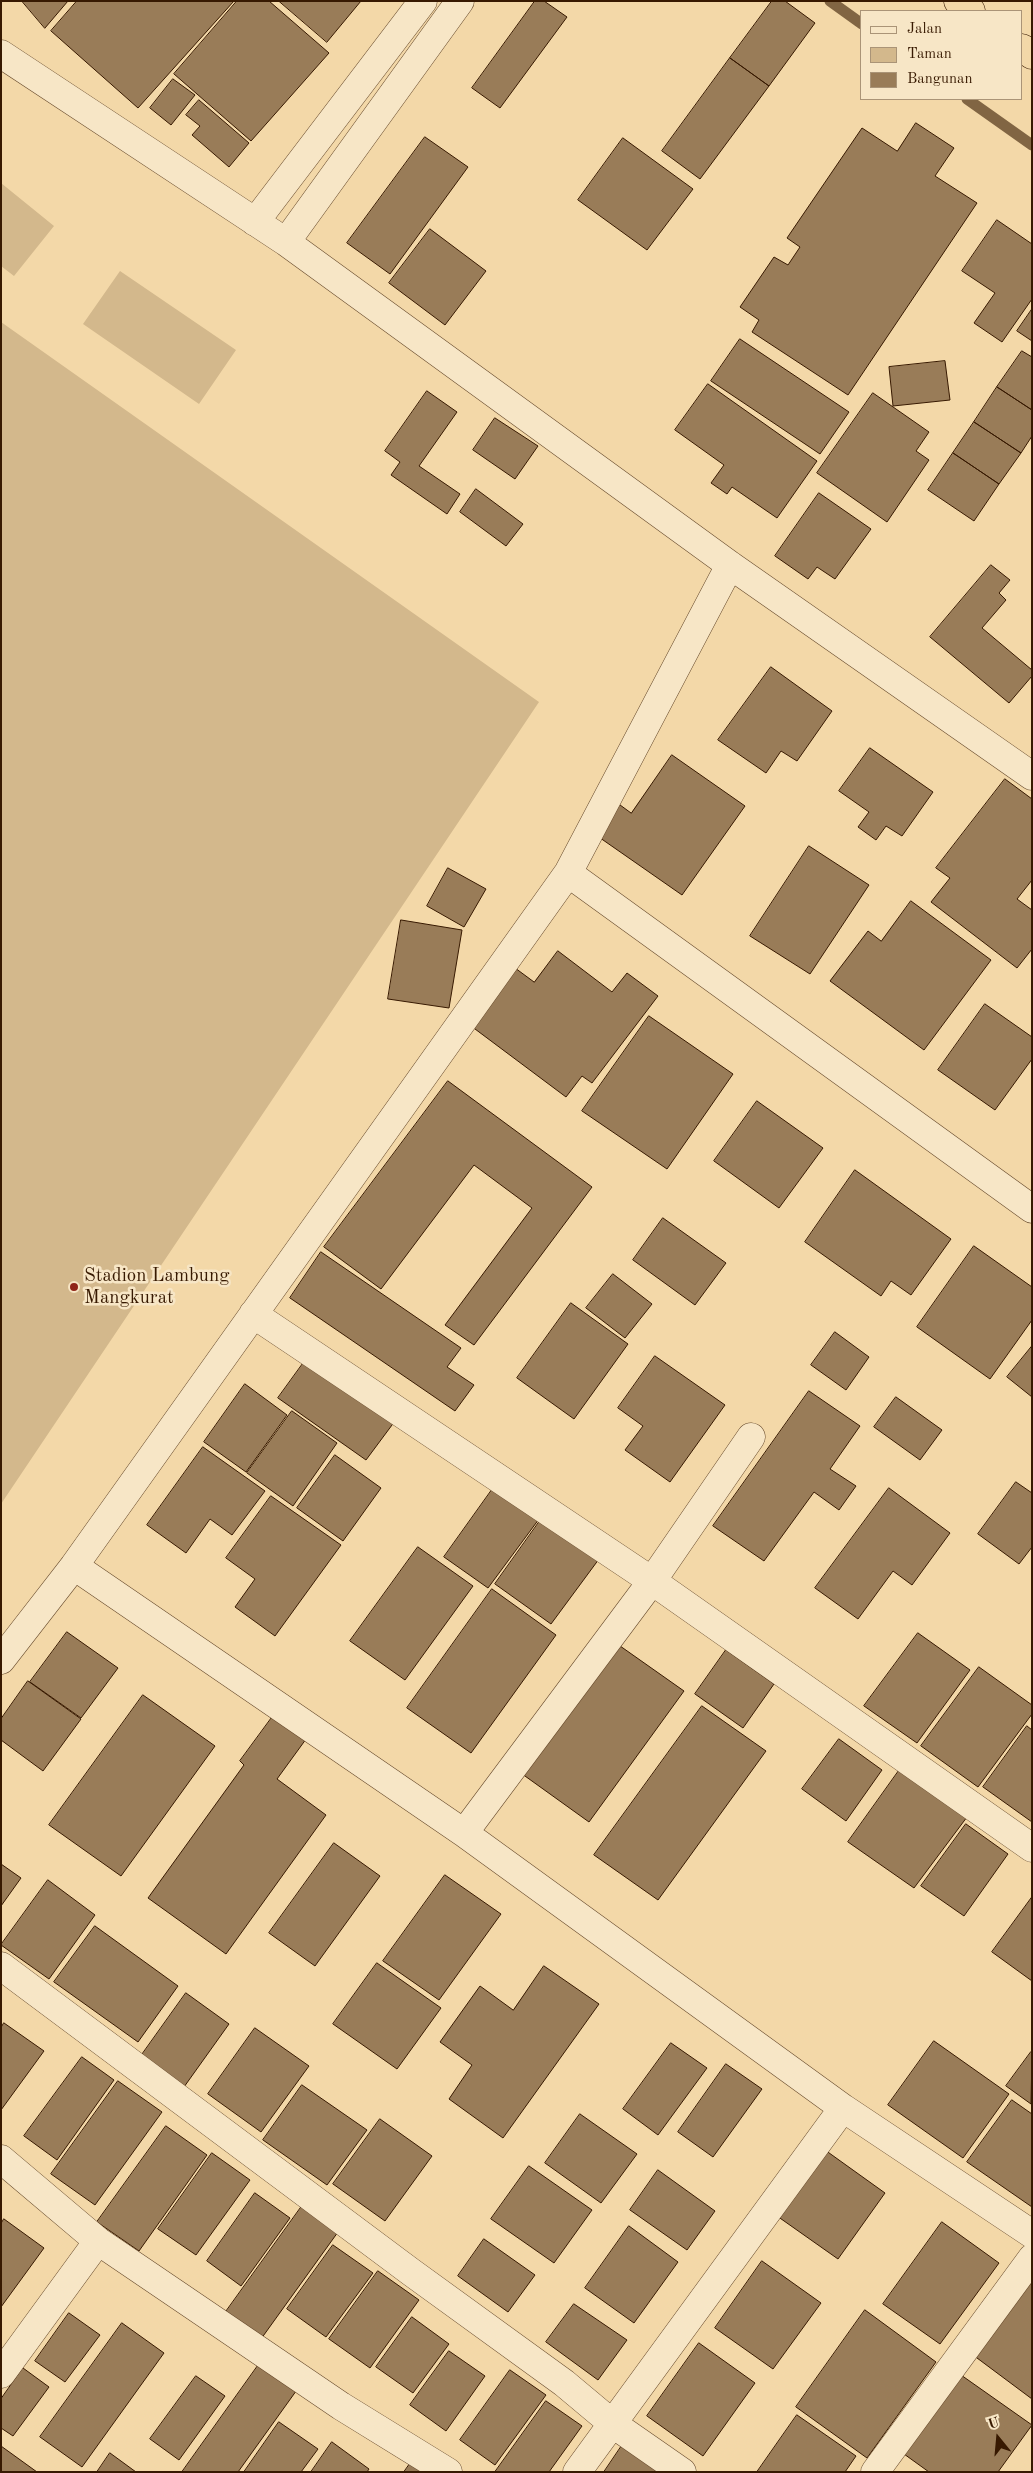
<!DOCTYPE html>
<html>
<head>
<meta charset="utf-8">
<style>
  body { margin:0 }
  #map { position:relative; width:1033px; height:2473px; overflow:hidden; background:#f3d8a8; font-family:"Old Standard TT",serif }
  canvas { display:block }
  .frame { position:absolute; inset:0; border:2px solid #371901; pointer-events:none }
  .legend { position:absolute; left:860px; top:10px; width:162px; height:90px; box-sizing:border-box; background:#f7e6c6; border:1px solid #aa9477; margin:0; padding:6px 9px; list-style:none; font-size:15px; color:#371901 }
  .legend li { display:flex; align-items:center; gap:10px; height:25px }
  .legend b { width:25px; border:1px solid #aa9477 }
  .north { position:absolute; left:973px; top:2413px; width:50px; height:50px; -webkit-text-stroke:4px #f7e6c6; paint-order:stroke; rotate:343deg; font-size:14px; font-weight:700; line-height:20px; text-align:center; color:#371901 }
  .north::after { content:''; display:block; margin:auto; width:18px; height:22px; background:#371901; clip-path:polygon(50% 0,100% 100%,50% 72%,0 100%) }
</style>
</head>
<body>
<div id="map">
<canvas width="1033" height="2473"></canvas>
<div class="frame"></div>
<ul class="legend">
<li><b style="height:6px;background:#f7e6c6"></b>Jalan</li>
<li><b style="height:14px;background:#d3b88c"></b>Taman</li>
<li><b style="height:14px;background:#997c58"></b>Bangunan</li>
</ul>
<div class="north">U</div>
</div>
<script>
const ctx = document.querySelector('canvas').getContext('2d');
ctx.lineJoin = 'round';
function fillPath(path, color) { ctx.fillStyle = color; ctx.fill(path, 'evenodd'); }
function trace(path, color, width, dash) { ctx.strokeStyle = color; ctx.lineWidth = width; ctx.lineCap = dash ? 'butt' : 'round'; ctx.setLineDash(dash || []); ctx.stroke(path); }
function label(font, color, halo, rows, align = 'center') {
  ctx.font = font + ' "Old Standard TT",serif'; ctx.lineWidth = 5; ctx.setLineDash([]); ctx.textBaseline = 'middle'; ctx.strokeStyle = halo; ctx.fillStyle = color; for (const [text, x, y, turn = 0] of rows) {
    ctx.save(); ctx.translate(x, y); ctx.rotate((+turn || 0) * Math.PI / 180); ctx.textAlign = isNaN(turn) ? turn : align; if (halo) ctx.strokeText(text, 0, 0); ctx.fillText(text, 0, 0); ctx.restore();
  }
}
fillPath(new Path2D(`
  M 1,183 L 54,226 L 14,276 L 1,266 Z
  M 120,271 L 236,350 L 199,404 L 83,324 Z
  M 1,322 L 539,702 L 1,1504 Z`), '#d3b88c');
trace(new Path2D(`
  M 830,1 L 862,24
  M 967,99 L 1032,145`), '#816543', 11);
const building = new Path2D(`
  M 22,1 L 68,1 L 45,28 Z
  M 77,1 L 234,1 L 138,108 L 51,31 Z
  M 237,1 L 269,1 L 329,53 L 251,141 L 174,74 Z
  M 279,1 L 361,1 L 327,42 Z
  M 535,1 L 544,1 L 567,17 L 500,108 L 472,88 Z
  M 772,1 L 785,1 L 815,23 L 769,86 L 730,58 Z
  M 730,58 L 769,86 L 700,179 L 662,151 Z
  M 173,79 L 195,95 L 171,125 L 150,108 Z
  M 199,100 L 249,143 L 229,167 L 192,135 L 200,126 L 186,115 Z
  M 916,123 L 954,148 L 935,176 L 977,203 L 848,395 L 752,332 L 759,320 L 740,307 L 774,257 L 788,265 L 800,247 L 787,238 L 862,128 L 897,151 Z
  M 425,137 L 468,167 L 390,274 L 347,243 Z
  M 623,138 L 693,189 L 647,250 L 578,200 Z
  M 997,220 L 1032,244 L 1032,299 L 1002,342 L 974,323 L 995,293 L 962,271 Z
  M 430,229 L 486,271 L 445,325 L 389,283 Z
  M 1032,309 L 1032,341 L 1017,331 Z
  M 740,339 L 849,412 L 820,454 L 711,381 Z
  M 1022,351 L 1032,357 L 1032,410 L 997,387 Z
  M 945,361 L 950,400 L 893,406 L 889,367 Z
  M 708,384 L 817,461 L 777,518 L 732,487 L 727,494 L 711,483 L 724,465 L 675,430 Z
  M 997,387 L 1032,410 L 1032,436 L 1021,453 L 974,422 Z
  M 427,391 L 457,412 L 419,466 L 460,494 L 447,514 L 391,475 L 400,462 L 385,451 Z
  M 873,393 L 929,432 L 916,451 L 929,460 L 887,522 L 817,473 Z
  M 495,418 L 538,446 L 515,479 L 473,450 Z
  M 974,422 L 1021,453 L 999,484 L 953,453 Z
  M 953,453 L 999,484 L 974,521 L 928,490 Z
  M 476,489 L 523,524 L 506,546 L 460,512 Z
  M 819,493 L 871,529 L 835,579 L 817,567 L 808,579 L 775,556 Z
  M 991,565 L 1010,580 L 999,593 L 1006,600 L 982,628 L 1032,670 L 1032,676 L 1009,703 L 930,637 Z
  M 771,667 L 832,711 L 797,761 L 781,751 L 766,773 L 718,740 Z
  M 870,748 L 933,792 L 902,836 L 886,826 L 876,840 L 858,827 L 869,812 L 839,791 Z
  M 672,755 L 745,806 L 682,895 L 593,833 L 616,802 L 631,813 Z
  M 1005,779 L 1032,799 L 1032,880 L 1017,899 L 1032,910 L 1032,949 L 1017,968 L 931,902 L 950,878 L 936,868 Z
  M 809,846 L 869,885 L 810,974 L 750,936 Z
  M 448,868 L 486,889 L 464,927 L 427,906 Z
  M 911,901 L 991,960 L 924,1050 L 830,981 L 868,931 L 881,941 Z
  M 401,920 L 462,930 L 449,1008 L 388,999 Z
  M 558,951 L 612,992 L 627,973 L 658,996 L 592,1083 L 582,1076 L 566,1097 L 467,1023 L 511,965 L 534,982 Z
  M 985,1004 L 1032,1037 L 1032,1059 L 995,1110 L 938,1070 Z
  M 649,1016 L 733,1074 L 667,1169 L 582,1111 Z
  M 448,1081 L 592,1187 L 474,1345 L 445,1325 L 532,1208 L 474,1165 L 381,1289 L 324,1247 Z
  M 757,1101 L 823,1148 L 779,1208 L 714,1161 Z
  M 855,1170 L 951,1239 L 911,1295 L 891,1281 L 881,1296 L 805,1242 Z
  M 663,1218 L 726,1263 L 695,1305 L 633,1260 Z
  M 974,1246 L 1032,1287 L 1032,1320 L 990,1379 L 917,1327 Z
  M 321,1252 L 461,1348 L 447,1367 L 474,1385 L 455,1411 L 290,1298 Z
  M 613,1274 L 652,1304 L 625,1338 L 586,1308 Z
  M 571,1303 L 628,1344 L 574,1419 L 517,1378 Z
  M 835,1332 L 869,1357 L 846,1390 L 811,1365 Z
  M 1032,1346 L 1032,1397 L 1007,1377 Z
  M 655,1356 L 725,1405 L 670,1482 L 625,1450 L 643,1426 L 618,1408 Z
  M 307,1358 L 395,1421 L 366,1460 L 278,1398 Z
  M 245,1384 L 287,1415 L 246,1472 L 204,1442 Z
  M 809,1391 L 860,1426 L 830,1469 L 856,1486 L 839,1510 L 814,1492 L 764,1561 L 713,1526 Z
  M 896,1397 L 942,1430 L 920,1460 L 874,1427 Z
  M 292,1411 L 337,1443 L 293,1506 L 247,1473 Z
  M 203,1447 L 265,1491 L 232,1535 L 210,1519 L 186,1553 L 147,1525 Z
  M 335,1455 L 381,1488 L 343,1541 L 297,1508 Z
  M 1016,1482 L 1032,1493 L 1032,1547 L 1019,1564 L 978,1534 Z
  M 494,1487 L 539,1519 L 488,1588 L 444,1557 Z
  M 889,1488 L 950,1533 L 912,1585 L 893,1571 L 858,1619 L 815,1588 Z
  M 271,1496 L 341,1545 L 275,1636 L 235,1607 L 255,1579 L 226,1558 Z
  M 542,1518 L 599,1559 L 551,1624 L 495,1584 Z
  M 418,1547 L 473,1586 L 405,1680 L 350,1641 Z
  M 492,1589 L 556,1635 L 471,1753 L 407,1708 Z
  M 67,1632 L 118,1668 L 81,1718 L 30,1682 Z
  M 918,1633 L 970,1670 L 917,1743 L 864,1706 Z
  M 613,1641 L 684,1691 L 589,1822 L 518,1771 Z
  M 726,1650 L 774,1684 L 743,1728 L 695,1694 Z
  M 979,1667 L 1032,1705 L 1032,1714 L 978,1787 L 921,1746 Z
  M 28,1681 L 81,1719 L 43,1771 L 1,1740 L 1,1719 Z
  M 143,1695 L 215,1746 L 121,1876 L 49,1825 Z
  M 702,1706 L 766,1751 L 658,1900 L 594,1855 Z
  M 276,1712 L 309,1735 L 277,1779 L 326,1815 L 226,1954 L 148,1898 L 244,1765 L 240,1761 Z
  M 1027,1726 L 1032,1730 L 1032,1822 L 983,1787 Z
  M 839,1739 L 882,1770 L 846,1821 L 802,1789 Z
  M 903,1765 L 970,1813 L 914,1888 L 848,1842 Z
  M 966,1824 L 1008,1854 L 964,1916 L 921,1886 Z
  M 334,1843 L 380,1876 L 315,1966 L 269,1933 Z
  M 1,1864 L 21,1878 L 1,1906 Z
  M 445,1875 L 501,1914 L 439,2000 L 383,1961 Z
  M 48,1880 L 95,1915 L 49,1979 L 1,1945 Z
  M 1032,1897 L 1032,1981 L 992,1952 Z
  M 95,1926 L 178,1986 L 138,2042 L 54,1982 Z
  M 377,1963 L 441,2008 L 397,2069 L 333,2024 Z
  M 544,1966 L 599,2004 L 503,2138 L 449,2099 L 472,2065 L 440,2042 L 480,1986 L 513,2010 Z
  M 186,1993 L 229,2024 L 184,2087 L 141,2056 Z
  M 4,2023 L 44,2051 L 1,2110 L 1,2028 Z
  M 255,2028 L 309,2066 L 261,2132 L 208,2094 Z
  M 934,2041 L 1009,2094 L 963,2158 L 888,2105 Z
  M 671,2043 L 707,2068 L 658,2135 L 623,2109 Z
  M 1031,2052 L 1032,2053 L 1031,2104 L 1006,2086 Z
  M 82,2057 L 114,2080 L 57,2160 L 24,2136 Z
  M 726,2064 L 762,2089 L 713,2157 L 678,2132 Z
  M 118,2081 L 162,2112 L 95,2205 L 51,2174 Z
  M 302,2085 L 367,2130 L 327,2185 L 263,2140 Z
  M 1012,2100 L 1032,2114 L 1032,2207 L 967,2162 Z
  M 580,2114 L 637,2154 L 601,2203 L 545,2163 Z
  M 380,2119 L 432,2156 L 385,2221 L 333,2184 Z
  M 166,2126 L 207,2155 L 139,2251 L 97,2222 Z
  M 825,2150 L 885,2193 L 838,2259 L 777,2216 Z
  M 212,2153 L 250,2180 L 196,2255 L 158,2229 Z
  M 529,2166 L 592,2210 L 554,2263 L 491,2219 Z
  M 658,2170 L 715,2211 L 687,2250 L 630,2210 Z
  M 255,2193 L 290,2218 L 241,2286 L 207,2261 Z
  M 302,2206 L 338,2232 L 261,2339 L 225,2313 Z
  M 4,2219 L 44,2248 L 1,2307 L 1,2224 Z
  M 942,2222 L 999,2263 L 940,2344 L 883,2304 Z
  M 629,2226 L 678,2262 L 634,2323 L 585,2288 Z
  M 484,2239 L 535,2275 L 508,2312 L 458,2276 Z
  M 333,2245 L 373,2273 L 326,2337 L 287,2309 Z
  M 762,2261 L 821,2303 L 773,2369 L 715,2328 Z
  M 378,2271 L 419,2300 L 370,2368 L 329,2339 Z
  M 1032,2277 L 1032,2399 L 973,2355 Z
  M 574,2304 L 627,2340 L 598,2380 L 546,2342 Z
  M 865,2310 L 936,2362 L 867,2458 L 796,2407 Z
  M 69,2313 L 100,2335 L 65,2382 L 35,2361 Z
  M 412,2317 L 449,2344 L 413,2393 L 376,2367 Z
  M 122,2323 L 164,2353 L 82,2467 L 40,2437 Z
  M 699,2343 L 755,2383 L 703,2456 L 647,2416 Z
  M 449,2351 L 485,2376 L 446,2431 L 410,2405 Z
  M 262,2360 L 299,2387 L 238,2472 L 182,2472 Z
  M 23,2368 L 49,2387 L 13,2436 L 1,2428 L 1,2399 Z
  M 510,2370 L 546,2395 L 495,2465 L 460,2440 Z
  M 961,2375 L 1032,2425 L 998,2472 L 929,2472 L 904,2454 Z
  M 196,2376 L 225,2396 L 179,2460 L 150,2439 Z
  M 546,2401 L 582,2426 L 549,2472 L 495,2472 Z
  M 797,2415 L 856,2456 L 845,2472 L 757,2472 Z
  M 279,2422 L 318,2449 L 301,2472 L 244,2472 Z
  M 332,2442 L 369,2469 L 367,2472 L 311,2472 Z
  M 623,2444 L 661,2472 L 604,2472 Z
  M 1,2446 L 37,2472 L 1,2472 Z
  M 110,2453 L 136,2472 L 97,2472 Z
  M 414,2458 L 434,2472 L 404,2472 Z`);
fillPath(building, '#997c58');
trace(building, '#371901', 1);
const minor = new Path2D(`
  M 1,54 L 286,242 L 730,565 L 1032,776
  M 255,222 L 423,1
  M 286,242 L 460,1
  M 568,873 L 1032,1209
  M 253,1314 L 652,1581 L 1032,1848
  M 74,1566 L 464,1833 L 843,2108 L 1032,2234
  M 1,1660 L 74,1566 L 568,873 L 730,565
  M 464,1833 L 652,1581 L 751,1437
  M 1,1966 L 411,2272 L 564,2383 L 613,2424 L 682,2472
  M 1,2159 L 98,2241 L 341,2406 L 448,2472
  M 1,2374 L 98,2241
  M 577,2472 L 843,2108
  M 875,2472 L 1032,2258`);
const highway = new Path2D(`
  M 958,1 L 971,11
  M 1022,48 L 1032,55`);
trace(minor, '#66492b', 29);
trace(highway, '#371901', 29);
trace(minor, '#f7e6c6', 28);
trace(highway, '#f3d8a8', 28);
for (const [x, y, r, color] of [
  [74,1287,5,"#8f2418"]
]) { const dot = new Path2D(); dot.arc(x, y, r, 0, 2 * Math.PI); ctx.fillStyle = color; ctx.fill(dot); trace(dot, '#f7e6c6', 2); }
label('19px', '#371901', '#f7e6c6', [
  ["Stadion Lambung",84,1276],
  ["Mangkurat",84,1298]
], 'left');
</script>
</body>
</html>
